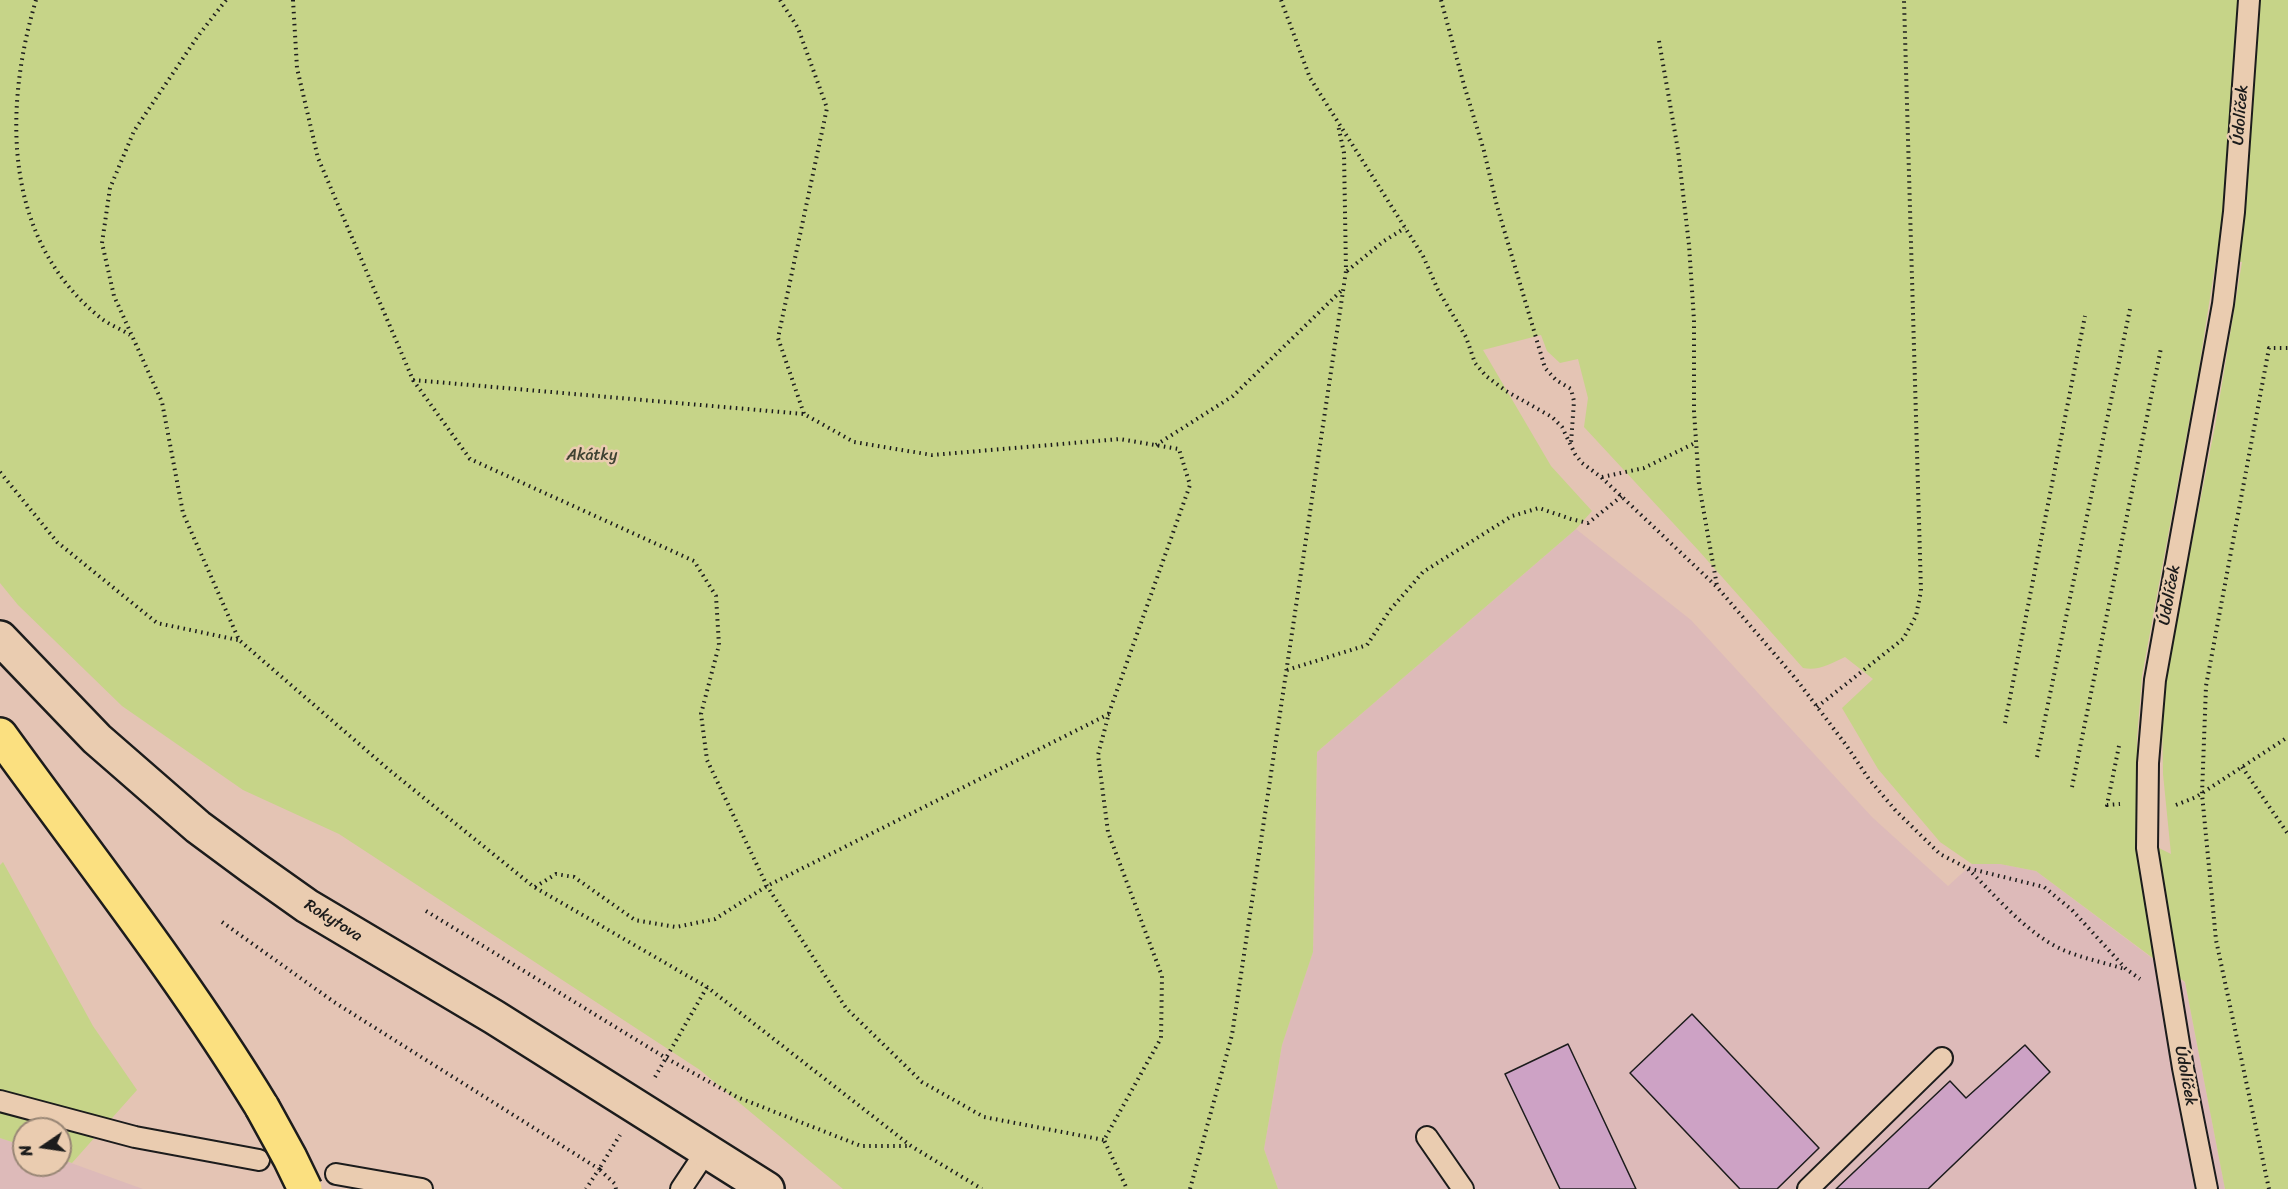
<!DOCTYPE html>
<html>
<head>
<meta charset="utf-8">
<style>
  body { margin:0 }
  #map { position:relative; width:2288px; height:1189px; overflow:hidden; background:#e4c4b4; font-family:Sriracha,sans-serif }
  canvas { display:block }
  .north { position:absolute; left:12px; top:1117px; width:60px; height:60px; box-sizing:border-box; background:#eaccb0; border:2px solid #988675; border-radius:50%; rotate:257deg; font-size:16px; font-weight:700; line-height:24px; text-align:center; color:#1c1c1c }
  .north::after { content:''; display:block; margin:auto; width:21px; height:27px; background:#1c1c1c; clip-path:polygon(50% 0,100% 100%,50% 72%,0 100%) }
</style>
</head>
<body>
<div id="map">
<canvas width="2288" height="1189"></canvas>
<div class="north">N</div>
</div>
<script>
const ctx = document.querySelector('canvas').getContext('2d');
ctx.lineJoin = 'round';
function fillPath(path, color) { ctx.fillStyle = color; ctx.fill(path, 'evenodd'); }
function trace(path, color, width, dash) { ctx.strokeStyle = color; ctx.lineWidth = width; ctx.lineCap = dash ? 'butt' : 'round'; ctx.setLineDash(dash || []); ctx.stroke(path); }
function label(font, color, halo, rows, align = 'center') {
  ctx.font = font + ' Sriracha,sans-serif'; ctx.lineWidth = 5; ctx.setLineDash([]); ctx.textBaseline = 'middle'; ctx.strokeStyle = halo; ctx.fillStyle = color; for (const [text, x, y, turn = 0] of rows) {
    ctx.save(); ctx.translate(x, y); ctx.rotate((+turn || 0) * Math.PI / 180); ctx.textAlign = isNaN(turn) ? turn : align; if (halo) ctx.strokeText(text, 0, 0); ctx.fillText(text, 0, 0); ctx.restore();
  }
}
fillPath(new Path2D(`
  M 1576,529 L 1691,620 L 1872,817 L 1948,886 L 1972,864 L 2000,864 L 2036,871 L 2185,983 L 2225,1189 L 1278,1189 L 1264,1149 L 1282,1045 L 1313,952 L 1317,752 Z
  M 0,1138 L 24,1146 L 24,1165 L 60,1165 L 60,1159 L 143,1189 L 0,1189 Z`), '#ddbab9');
fillPath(new Path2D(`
  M 0,0 L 2288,0 L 2288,1189 L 2225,1189 L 2185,982 L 2036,871 L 2000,864 L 1972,864 L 1940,842 L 1878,769 L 1842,708 L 1873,679 L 1845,657 C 1830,664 1819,671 1803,668 L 1699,551 L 1584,427 L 1588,398 L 1578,359 L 1560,363 L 1547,351 L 1541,335 L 1483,350 L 1551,466 L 1592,511 L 1576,529 L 1317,752 L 1313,952 L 1282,1045 L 1264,1149 L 1278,1189 L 843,1189 L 700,1070 L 339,834 L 243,790 L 122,706 L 18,605 L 0,583 ZM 2216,260 L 2242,262 L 2215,426 L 2168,663 L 2162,718 L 2163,774 L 2171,854 L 2141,839 L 2138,805 L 2137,739 L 2142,676 L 2198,374 Z
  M 3,862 L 93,1026 L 137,1090 L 72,1163 L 60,1159 L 60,1129 L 24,1129 L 24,1146 L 0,1138 L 0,865 Z`), '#c6d488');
const building = new Path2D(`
  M 1692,1014 L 1819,1148 L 1777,1189 L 1740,1189 L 1630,1073 Z
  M 1568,1044 L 1636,1189 L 1560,1189 L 1505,1074 Z
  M 2025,1045 L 2050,1072 L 1928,1189 L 1836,1189 L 1950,1081 L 1966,1098 Z`);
fillPath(building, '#cda2c5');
trace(building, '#1c1c1c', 1.5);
const service = new Path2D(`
  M 0,1101 L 135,1137 L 259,1160
  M 1427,1137 L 1463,1189
  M 336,1174 L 422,1189
  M 681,1189 L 707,1150
  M 1808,1189 L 1942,1058
  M 2207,1189 L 2183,1068 L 2147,848 L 2148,763 L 2155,680 L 2223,304 L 2234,212 L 2249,0`);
const secondary = new Path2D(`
  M 0,638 L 97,739 L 198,827 L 252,867 L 307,906 L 494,1017 L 767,1189`);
const trunk = new Path2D(`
  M 0,735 C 89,858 183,977 262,1107`);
trace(service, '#1c1c1c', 24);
trace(secondary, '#1c1c1c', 38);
trace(trunk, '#1c1c1c', 38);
trace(new Path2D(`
  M 36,0 C 3,110 3,241 102,319 C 110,325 121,329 130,335
  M 226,0 L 198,36 L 134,131 L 110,188 L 102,243 L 114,296 L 162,402 L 183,513 L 239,640 L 388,769 L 534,887 L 707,987 L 911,1146 L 982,1189
  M 293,0 L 297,68 L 318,158 L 413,380 L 470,459 L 694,561 L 716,596 L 719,645 L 701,714 L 707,760 L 767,886 L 846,1008 L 922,1082 L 984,1117 L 1104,1140
  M 780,0 L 798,28 L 827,108 L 778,338 L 804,414
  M 1281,0 L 1310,78 L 1423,256 L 1438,290 L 1466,337 L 1475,363 L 1486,376 L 1506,391 L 1552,417 L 1562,427 L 1575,454 L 1582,463 L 1601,477 L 1717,587 L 1796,679 L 1846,745 L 1869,779 L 1896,811 L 1940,854 L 1967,868 L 2044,887 L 2072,910 L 2126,969 L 2140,979
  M 1441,0 L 1464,85 L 1484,151 L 1497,206 L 1545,368 L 1556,380 L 1571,389 L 1574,401 L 1571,443
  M 1659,41 L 1678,150 L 1689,245 L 1694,320 L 1694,411 L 1699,485 L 1717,586
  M 1347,271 L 1384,241 L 1405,228
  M 413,380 L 804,414 L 854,442 L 932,455 L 1120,439 L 1179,449 L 1190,485 L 1109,713 L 1098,755 L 1108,832 L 1162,976 L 1161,1038 L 1104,1140 L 1127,1189
  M 1156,445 L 1233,396 L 1343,289
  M 0,472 L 57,542 L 157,623 L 238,640
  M 1602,477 L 1644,468 L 1697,442
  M 1287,670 L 1367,645 L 1390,610 L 1423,572 L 1512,516 L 1539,508 L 1571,519 L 1588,523 L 1622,496
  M 1817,707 L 1903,639 L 1916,616 L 1921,591 L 1904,0
  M 2005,723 L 2085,316
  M 2119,746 L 2107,805 L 2120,804
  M 2037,757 L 2130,309
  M 2242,767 L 2288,834
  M 2072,787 L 2161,348
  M 2176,805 L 2196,797 L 2288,737
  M 1968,869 C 1997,897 2026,933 2063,950 C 2082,958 2105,963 2125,969
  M 535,887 L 556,874 L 574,877 L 635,920 L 676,927 L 715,919 L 767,886 L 1109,714
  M 426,911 L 666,1058 L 737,1097 L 861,1146 L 910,1146
  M 222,922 L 334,1002 L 599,1169 L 586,1189
  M 655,1077 L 707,987
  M 616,1189 L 615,1184 L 599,1169 L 620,1135
  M 1190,1189 L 1232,1035 L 1346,271 L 1344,153 L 1338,125
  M 2269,1189 L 2216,940 L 2202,794 L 2206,686 L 2269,348 L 2288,348`), '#1c1c1c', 4, [1.5, 4.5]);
trace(service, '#eaccb0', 20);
trace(secondary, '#eaccb0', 33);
trace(trunk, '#fbe080', 33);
const trunkBridge = new Path2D(`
  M 262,1107 L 290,1158 L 305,1189`);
trace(trunkBridge, '#1c1c1c', 38, []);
trace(trunkBridge, '#fbe080', 33);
label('16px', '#1c1c1c', '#eaccb0', [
  ["Údolíček",2241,115,-86],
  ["Údolíček",2170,595,-80],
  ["Rokytova",333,921,32],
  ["Údolíček",2185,1076,79]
]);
label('16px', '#3e4132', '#eaccb0', [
  ["Akátky",592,456]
]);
</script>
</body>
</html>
